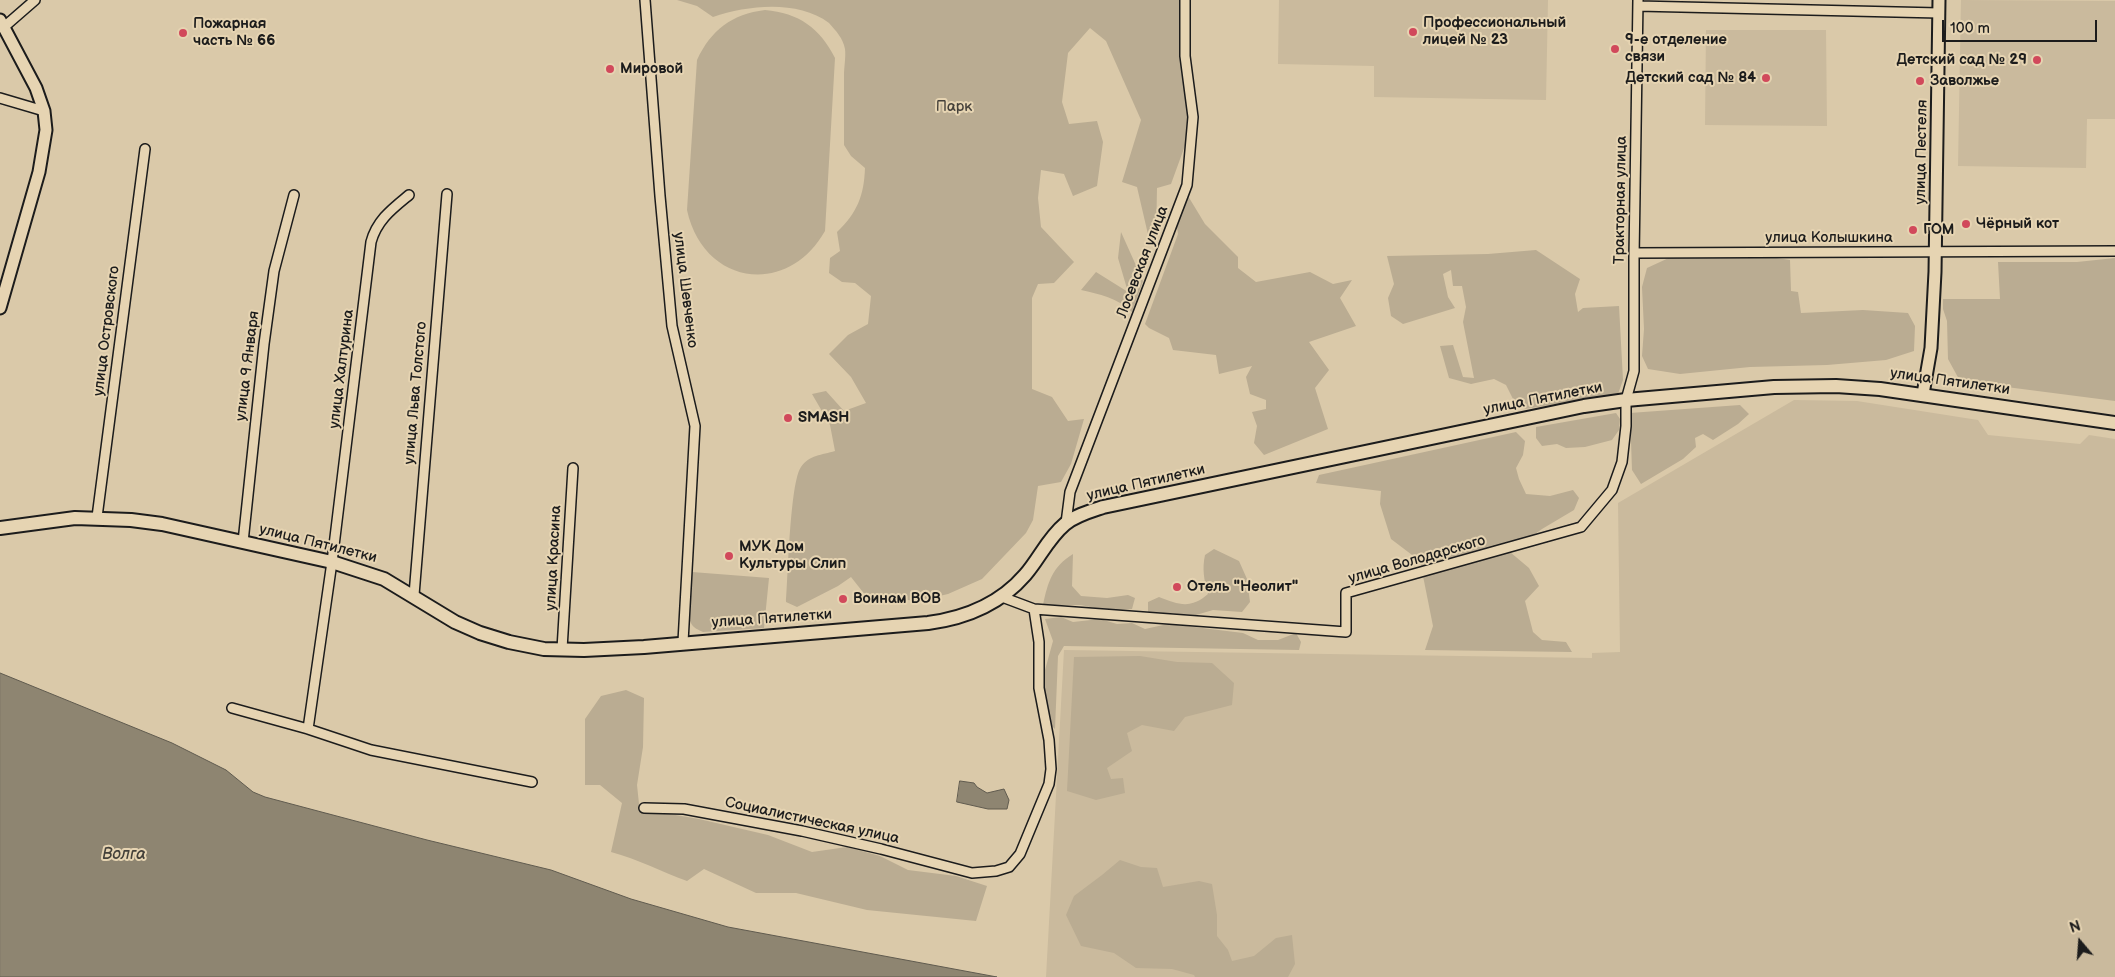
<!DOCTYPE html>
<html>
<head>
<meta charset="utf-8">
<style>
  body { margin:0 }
  #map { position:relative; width:2115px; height:977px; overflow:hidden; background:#dac9a9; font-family:"Balsamiq Sans",sans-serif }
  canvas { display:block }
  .north { position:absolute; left:2055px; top:917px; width:50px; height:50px; -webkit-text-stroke:4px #e6d4b2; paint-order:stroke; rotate:342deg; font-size:14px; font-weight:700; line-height:20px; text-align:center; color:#1c1c1c }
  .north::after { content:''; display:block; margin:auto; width:18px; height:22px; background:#1c1c1c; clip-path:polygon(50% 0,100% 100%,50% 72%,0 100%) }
  .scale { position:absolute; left:1942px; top:20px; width:155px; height:22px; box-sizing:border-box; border:2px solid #1c1c1c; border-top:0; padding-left:6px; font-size:15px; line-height:18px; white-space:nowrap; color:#1c1c1c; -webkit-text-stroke:4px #e6d4b2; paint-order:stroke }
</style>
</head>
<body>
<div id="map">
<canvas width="2115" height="977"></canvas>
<div class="north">N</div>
<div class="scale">100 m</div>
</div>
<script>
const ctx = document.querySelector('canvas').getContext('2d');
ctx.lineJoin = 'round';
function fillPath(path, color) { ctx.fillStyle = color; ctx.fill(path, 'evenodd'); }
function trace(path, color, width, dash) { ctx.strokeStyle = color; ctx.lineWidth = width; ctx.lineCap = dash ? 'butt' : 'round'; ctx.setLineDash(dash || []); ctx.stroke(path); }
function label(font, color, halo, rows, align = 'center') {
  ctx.font = font + ' "Balsamiq Sans",sans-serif'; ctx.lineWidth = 4; ctx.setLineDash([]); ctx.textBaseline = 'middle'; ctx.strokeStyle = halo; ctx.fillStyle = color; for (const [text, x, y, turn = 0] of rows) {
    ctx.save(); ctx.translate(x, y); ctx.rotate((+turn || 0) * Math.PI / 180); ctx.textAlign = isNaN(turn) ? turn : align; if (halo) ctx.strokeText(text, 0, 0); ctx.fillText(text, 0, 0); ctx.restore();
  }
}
fillPath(new Path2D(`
  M 1279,0 L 1548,0 L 1546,100 L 1374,97 L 1374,66 L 1278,64 Z
  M 1961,0 L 2115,1 L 2115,119 L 2087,119 L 2086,168 L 1958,166 Z
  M 1706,30 L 1826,30 L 1827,126 L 1705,125 Z
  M 1794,400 L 1857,401 L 1978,420 L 1988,435 L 2080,444 L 2089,435 L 2115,439 L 2115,977 L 1046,977 L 1064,650 L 1592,658 L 1592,653 L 1620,652 L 1618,503 Z`), '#caba9d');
fillPath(new Path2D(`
  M 677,0 L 1180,0 L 1180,48 L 1189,117 L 1187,140 L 1171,184 L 1157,188 L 1156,242 L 1150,243 L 1137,187 L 1122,182 L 1141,120 L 1106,41 L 1090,28 L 1068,53 L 1062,102 L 1069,124 L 1097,121 L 1103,142 L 1097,186 L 1073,196 L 1064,174 L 1041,170 L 1038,198 L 1041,227 L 1074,262 L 1054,283 L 1038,284 L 1032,298 L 1032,389 L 1052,397 L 1068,421 L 1084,419 L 1071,464 L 1061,482 L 1038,486 L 1033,520 L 1026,533 L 982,579 L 948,594 L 918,601 L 866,596 L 851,577 L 838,586 L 797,607 L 786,602 C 788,578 790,482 801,467 C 809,455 822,455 835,451 L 830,425 L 812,394 L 826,391 L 844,411 L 866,403 L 851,377 L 829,354 L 848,335 L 868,324 L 871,296 L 855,283 L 842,282 L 829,273 L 830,258 L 840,251 L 837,232 C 857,213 864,196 865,168 L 851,156 L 844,145 C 844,122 844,99 844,76 C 844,67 846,57 845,49 C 843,38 836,31 829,23 C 798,0 749,5 713,17 L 697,6 Z
  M 765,10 C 799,13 820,28 835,58 L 825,231 C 787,298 703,285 687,210 L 697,60 C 711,30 732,14 765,10 Z
  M 1188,196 L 1205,224 L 1238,257 L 1238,268 L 1256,282 L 1310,272 L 1333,284 L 1352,280 L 1340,298 L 1356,326 L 1309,342 L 1329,370 L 1315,388 L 1328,429 L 1264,455 L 1254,443 L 1257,426 L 1252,412 L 1266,409 L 1266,400 L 1250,394 L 1246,377 L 1252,366 L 1219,374 L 1216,355 L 1173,350 L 1169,338 L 1149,328 L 1145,324 L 1178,234 L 1177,227 Z
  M 1121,232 L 1143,281 L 1132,312 C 1118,298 1099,294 1081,290 L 1096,272 L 1128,292 L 1118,258 Z
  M 1536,250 L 1580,279 L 1575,294 L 1578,312 L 1583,308 L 1619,306 L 1623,380 L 1618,394 L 1525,409 L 1515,403 L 1506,385 L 1494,379 L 1471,384 L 1449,378 L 1440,346 L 1453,345 L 1463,377 L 1474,378 L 1463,322 L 1466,307 L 1462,286 L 1453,286 L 1451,270 L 1443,274 L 1448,297 L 1455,308 L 1403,324 L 1391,316 L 1388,298 L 1394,284 L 1387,256 L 1488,254 Z
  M 1673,256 L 1763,256 L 1790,260 L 1791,291 L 1798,292 L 1801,313 L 1863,310 L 1908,313 L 1915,326 L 1914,351 L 1886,360 L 1827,365 L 1750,367 L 1680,374 L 1648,369 L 1642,356 L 1644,329 L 1642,287 L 1647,268 Z
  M 2115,258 L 2115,401 L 1960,381 L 1948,359 L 1947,321 L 1943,309 L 1943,299 L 2000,299 L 1998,262 L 2077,262 Z
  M 1740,405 L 1749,414 L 1738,424 L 1713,440 L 1703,434 L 1695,438 L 1696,447 L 1683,459 L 1641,484 L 1632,470 L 1630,413 Z
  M 1616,413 L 1620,419 L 1619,430 L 1612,440 L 1585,447 L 1566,448 L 1557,444 L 1542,446 L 1536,438 L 1536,427 Z
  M 1516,432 L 1525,441 L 1523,455 L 1516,468 L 1519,479 L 1526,494 L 1550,496 L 1573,490 L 1579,498 L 1574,510 L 1542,529 L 1510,552 L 1529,568 L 1539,586 L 1525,601 L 1533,632 L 1542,640 L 1566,642 L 1572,652 L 1425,650 L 1433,626 L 1420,561 L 1391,539 L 1380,504 L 1381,491 L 1316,483 L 1319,475 Z
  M 1214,549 L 1239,561 L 1247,579 L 1250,602 L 1242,612 L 1213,610 L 1196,615 L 1148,612 L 1148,602 L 1159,597 C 1179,605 1191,609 1208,594 C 1204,580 1202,569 1205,555 Z
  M 1073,554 L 1072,586 L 1081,596 L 1107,598 L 1128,595 L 1135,598 L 1132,609 L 1107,611 L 1081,605 L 1043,605 C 1048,582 1052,567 1073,554 Z
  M 692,572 L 769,578 L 764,628 L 703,632 C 699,630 693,628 691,623 C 686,613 691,584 692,572 Z
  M 1061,617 L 1073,622 L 1100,619 L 1117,624 L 1132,623 L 1145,629 L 1168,624 L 1186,626 L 1243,633 L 1258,640 L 1278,640 L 1296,633 L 1301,642 L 1299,650 L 1064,646 L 1058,656 L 1055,729 L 1049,723 L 1042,681 L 1053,641 L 1045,619 Z
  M 1140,656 L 1177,662 L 1212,663 L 1234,683 L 1232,705 L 1185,717 L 1174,731 L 1142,725 L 1127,733 L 1132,751 L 1107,768 L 1111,779 L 1123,778 L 1125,793 L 1096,800 L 1067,791 L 1074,657 Z
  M 626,690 L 644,698 L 643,747 L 637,785 L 639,804 L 652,811 L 699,819 L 768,835 L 812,852 L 847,847 L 880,856 L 908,870 L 956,876 L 987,886 L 976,921 L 867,910 L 796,893 L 756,893 L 704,869 L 687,881 C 662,872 638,859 611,852 L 622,803 L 600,785 L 585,785 L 585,719 L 601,696 Z
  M 1120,860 L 1141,867 L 1157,868 L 1163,887 L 1199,881 L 1212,884 L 1217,915 L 1217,936 L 1228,950 L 1232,961 L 1254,956 L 1276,938 L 1292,935 L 1295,964 L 1288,977 L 1195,977 L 1194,975 L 1172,969 L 1136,968 L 1114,953 L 1081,946 L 1066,915 L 1074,896 L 1102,875 Z`), '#baac92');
const water = new Path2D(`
  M 0,673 L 172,743 L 226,770 L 253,792 L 265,797 L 427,840 L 551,870 L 631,899 L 728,927 L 997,977 L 0,977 Z
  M 960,781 L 974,783 L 977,787 L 987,793 L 1004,789 L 1009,800 L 1007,809 L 988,809 L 957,802 Z`);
fillPath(water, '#8e8571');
trace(water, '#605b4f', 1);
const minor = new Path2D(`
  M 645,0 L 660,196 L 672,326 L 695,426 L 683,642
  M 1638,6 L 1939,13
  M 4,27 L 35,0
  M 0,98 L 44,111
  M 1634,253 L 2115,251
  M 97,517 L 145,149
  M 1066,523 L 1070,492 L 1187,185 L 1193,117 L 1185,56 L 1185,0
  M 243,542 L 264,344 L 274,271 L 294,195
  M 414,595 L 447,194
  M 1034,609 L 1346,632 L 1346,593 L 1581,527 L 1612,490 L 1622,462 L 1626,426 L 1626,400 L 1634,371 L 1634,257 L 1638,0
  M 562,649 L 573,468
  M 232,708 L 308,729 L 371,750 L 532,782
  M 308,729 L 332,562 L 371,242 C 377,220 392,209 409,195
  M 644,808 L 684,809 L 802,831 L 881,849 L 972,873 L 996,871 L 1009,867 L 1020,854 L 1049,784 L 1051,769 L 1049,740 L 1039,688 L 1039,642 L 1034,609 L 1002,597`);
const tertiary = new Path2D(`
  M 0,20 L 36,88 L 44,111 L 46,130 L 39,172 L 0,308
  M 1923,394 L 1931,348 L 1935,272 L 1939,0`);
const secondary = new Path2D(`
  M 0,528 L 75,518 L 131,520 L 162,524 L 332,562 L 384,579 L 455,622 L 480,633 L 509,642 L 544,649 L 584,650 L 644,647 L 928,623 C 966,618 1000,604 1025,575 C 1039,559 1048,538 1065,524 C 1076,515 1091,511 1103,507 L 1584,406 L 1626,400 L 1774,387 L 1836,386 L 1880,389 L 2115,423`);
trace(minor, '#1c1c1c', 12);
trace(tertiary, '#1c1c1c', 15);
trace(secondary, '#1c1c1c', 16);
trace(minor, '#e6d4b2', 9);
trace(tertiary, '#e6d4b2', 11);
trace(secondary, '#e6d4b2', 12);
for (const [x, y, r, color] of [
  [1413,32,5,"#d1495b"],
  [183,33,5,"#d1495b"],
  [1615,49,5,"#d1495b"],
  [2037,60,5,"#d1495b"],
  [610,69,5,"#d1495b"],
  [1766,78,5,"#d1495b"],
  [1920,81,5,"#d1495b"],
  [1966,224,5,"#d1495b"],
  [1913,230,5,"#d1495b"],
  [788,418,5,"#d1495b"],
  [729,556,5,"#d1495b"],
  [1177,587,5,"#d1495b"],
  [843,599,5,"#d1495b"]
]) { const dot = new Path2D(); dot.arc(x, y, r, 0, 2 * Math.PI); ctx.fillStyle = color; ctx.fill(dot); trace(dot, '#e6d4b2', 2); }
label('bold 15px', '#1c1c1c', '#e6d4b2', [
  ["Профессиональный",1423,23],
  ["лицей № 23",1423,40],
  ["Пожарная",193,24],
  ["часть № 66",193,41],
  ["9-е отделение",1625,40],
  ["связи",1625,57],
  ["Детский сад № 29",2027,60,"right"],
  ["Мировой",620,69],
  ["Детский сад № 84",1756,78,"right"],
  ["Заволжье",1930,81],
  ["Чёрный кот",1976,224],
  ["ГОМ",1923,230],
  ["SMASH",798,418],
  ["МУК Дом",739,547],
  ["Культуры Слип",739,564],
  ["Отель \"Неолит\"",1187,587],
  ["Воинам ВОВ",853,599]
], 'left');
label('15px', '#44403a', '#e6d4b2', [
  ["Парк",954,107]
]);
label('15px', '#1c1c1c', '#e6d4b2', [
  ["улица Пестеля",1922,152,-89],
  ["Тракторная улица",1621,200,-89],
  ["улица Колышкина",1829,238],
  ["Лосевская улица",1143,262,-69],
  ["улица Шевченко",685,290,83],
  ["улица Островского",107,331,-83],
  ["улица 9 Января",248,366,-83],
  ["улица Халтурина",342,369,-83],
  ["улица Пятилетки",1950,382,8],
  ["улица Льва Толстого",416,393,-85],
  ["улица Пятилетки",1543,399,-11],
  ["улица Пятилетки",1146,483,-13],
  ["улица Пятилетки",318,544,14],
  ["улица Красина",554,558,-87],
  ["улица Володарского",1417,560,-16],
  ["улица Пятилетки",772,619,-4],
  ["Социалистическая улица",812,821,12]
]);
label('italic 16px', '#44413a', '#e6d4b2', [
  ["Волга",124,855]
]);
</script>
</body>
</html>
